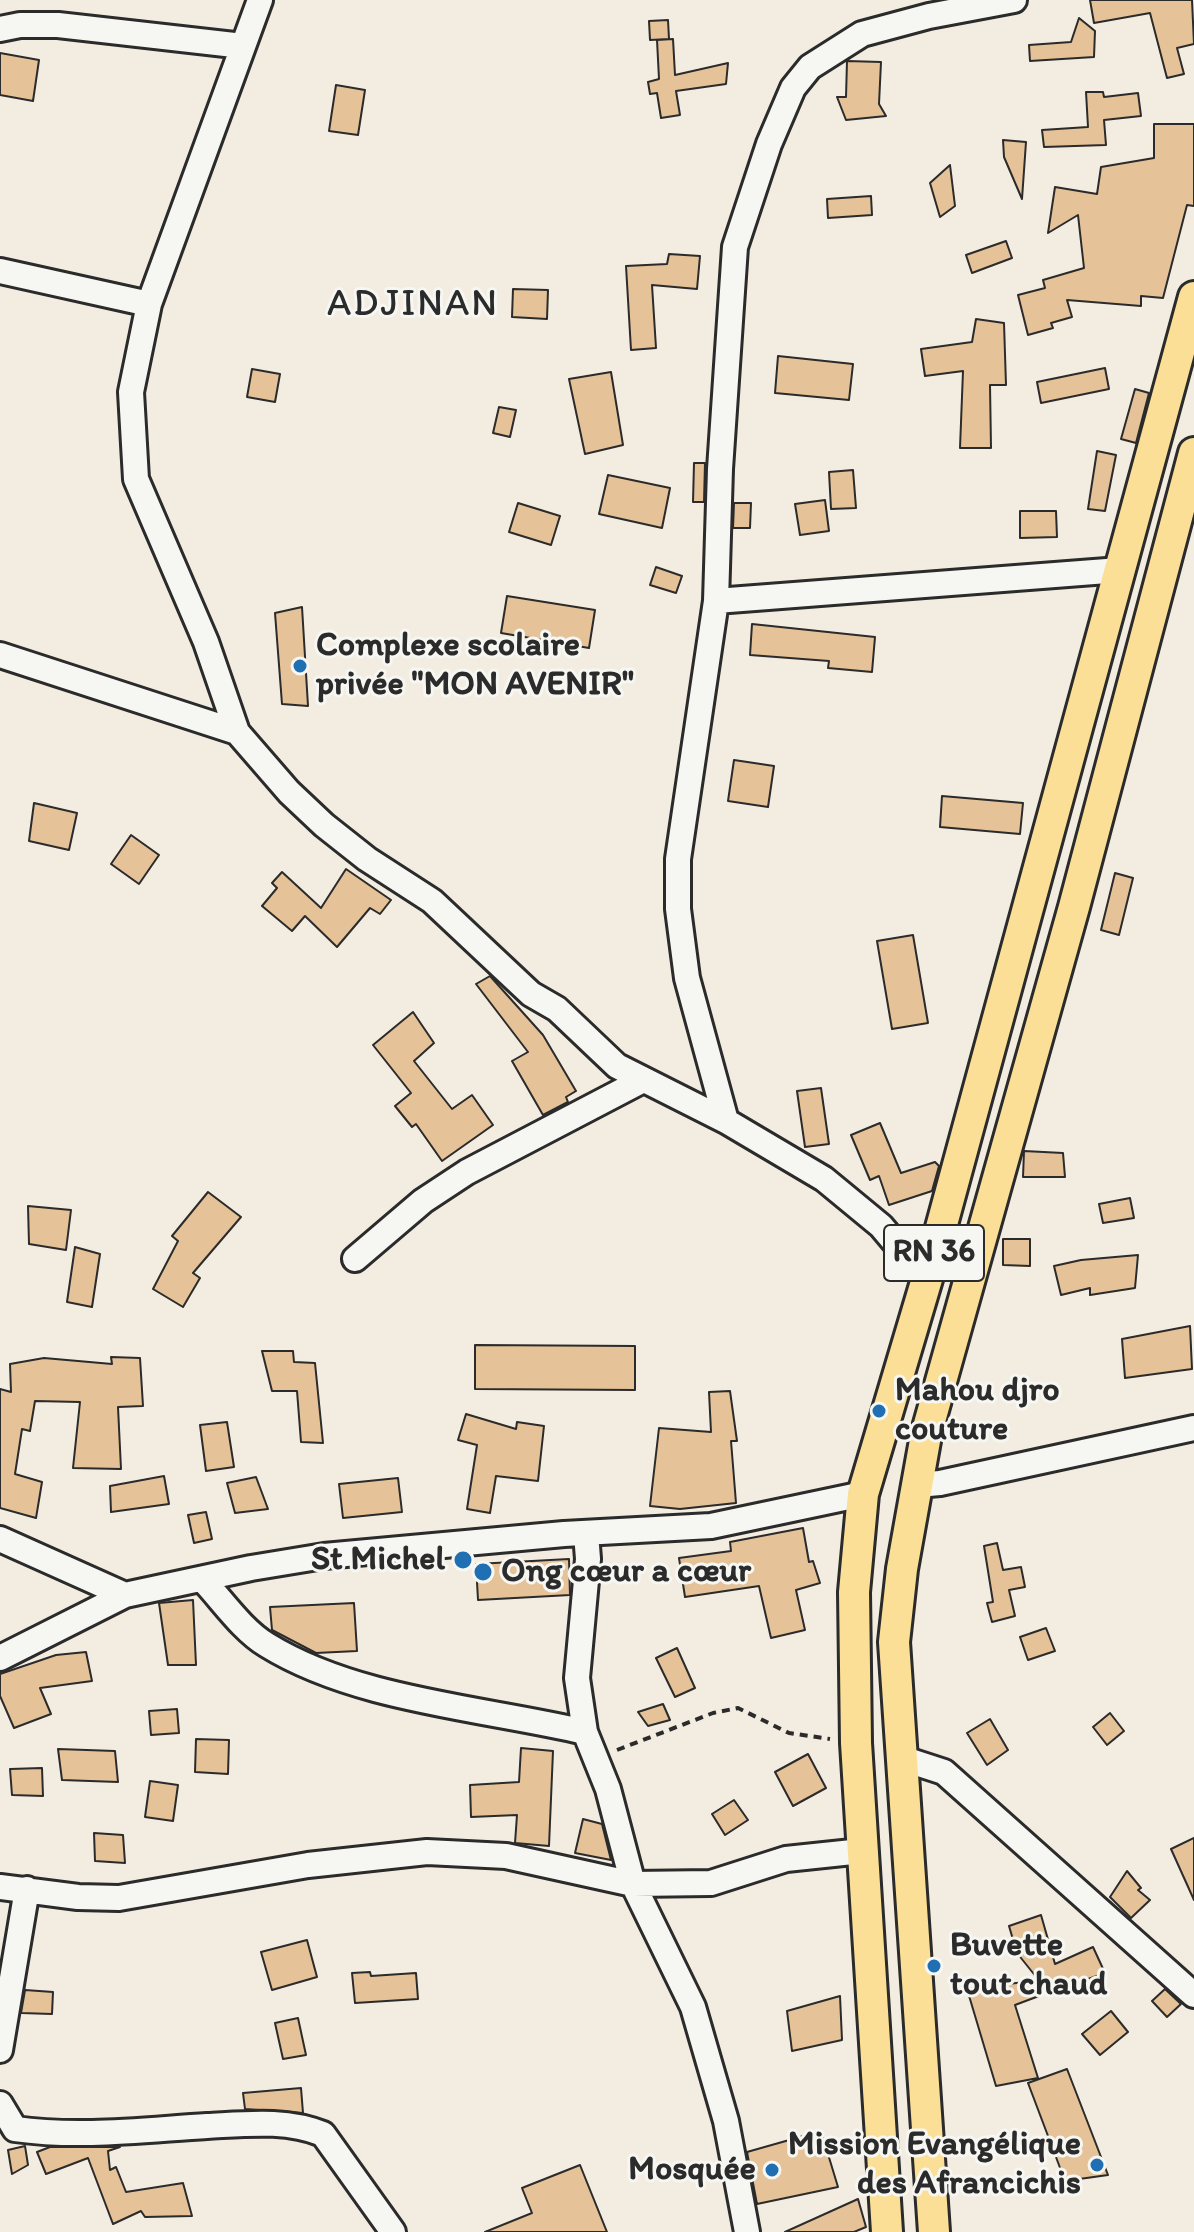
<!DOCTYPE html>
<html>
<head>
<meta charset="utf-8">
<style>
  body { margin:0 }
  canvas { display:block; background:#f3ece0 }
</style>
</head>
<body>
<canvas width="1194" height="2232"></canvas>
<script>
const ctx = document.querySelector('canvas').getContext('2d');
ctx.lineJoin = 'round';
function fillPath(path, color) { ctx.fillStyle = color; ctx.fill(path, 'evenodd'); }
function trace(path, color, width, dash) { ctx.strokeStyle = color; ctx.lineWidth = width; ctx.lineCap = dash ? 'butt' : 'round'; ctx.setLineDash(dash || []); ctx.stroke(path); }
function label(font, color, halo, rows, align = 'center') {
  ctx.font = font + ' Itim,sans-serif'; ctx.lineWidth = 6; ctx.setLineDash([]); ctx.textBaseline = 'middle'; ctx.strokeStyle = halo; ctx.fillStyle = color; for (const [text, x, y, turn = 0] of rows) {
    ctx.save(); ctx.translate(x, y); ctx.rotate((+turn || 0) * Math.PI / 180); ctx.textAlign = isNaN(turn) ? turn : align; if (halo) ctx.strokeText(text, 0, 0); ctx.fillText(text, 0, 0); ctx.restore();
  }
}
const building = new Path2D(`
  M 1090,0 L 1192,0 L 1194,44 L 1177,48 L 1184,74 L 1167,78 L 1150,13 L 1094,23 Z
  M 1079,18 L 1095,31 L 1094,57 L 1030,61 L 1029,45 L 1071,42 Z
  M 668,20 L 669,39 L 650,40 L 649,21 Z
  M 673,39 L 675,75 L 728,63 L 726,84 L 676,91 L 680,115 L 661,118 L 657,93 L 650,94 L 648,82 L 659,79 L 657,40 Z
  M 0,53 L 39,60 L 33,101 L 0,95 Z
  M 847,61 L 881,62 L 879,104 L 886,116 L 846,120 L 837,97 L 846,97 Z
  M 336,85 L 365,90 L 358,135 L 329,131 Z
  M 1086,92 L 1103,92 L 1104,97 L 1138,93 L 1141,116 L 1104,120 L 1106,145 L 1044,147 L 1042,130 L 1088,127 Z
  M 1154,124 L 1194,124 L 1194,206 L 1187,205 L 1163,298 L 1141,296 L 1141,306 L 1067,300 L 1072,317 L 1051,323 L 1053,328 L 1028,335 L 1018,295 L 1045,288 L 1043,280 L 1084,268 L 1078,215 L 1048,233 L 1055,187 L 1097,194 L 1101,167 L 1154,158 Z
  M 1003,140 L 1026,142 L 1022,199 L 1004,157 Z
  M 950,165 L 955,206 L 940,217 L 930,183 Z
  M 871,196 L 872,215 L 828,218 L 827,199 Z
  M 1006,241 L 1012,258 L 972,273 L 966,255 Z
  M 669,254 L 700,256 L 697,289 L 652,285 L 656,348 L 631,350 L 626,266 L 667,264 Z
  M 513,289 L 548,290 L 547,319 L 512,317 Z
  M 976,319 L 1004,323 L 1006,385 L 990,385 L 991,448 L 960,448 L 963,371 L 925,376 L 921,349 L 972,342 Z
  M 778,356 L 853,364 L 849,400 L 775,393 Z
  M 1105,368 L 1109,389 L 1041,403 L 1037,382 Z
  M 252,369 L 280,374 L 275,402 L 247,397 Z
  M 611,372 L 623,445 L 585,454 L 569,379 Z
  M 1135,389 L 1149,393 L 1136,443 L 1121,439 Z
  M 499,407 L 516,410 L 510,437 L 493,433 Z
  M 1097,451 L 1116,455 L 1105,511 L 1088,509 Z
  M 694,463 L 705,463 L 704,502 L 693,502 Z
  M 853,470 L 856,508 L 831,509 L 829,472 Z
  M 608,475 L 670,488 L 662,528 L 599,514 Z
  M 825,500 L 829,531 L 800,535 L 795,504 Z
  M 518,503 L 560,516 L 551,545 L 509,532 Z
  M 734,503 L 751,503 L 750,528 L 733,528 Z
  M 1020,511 L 1056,511 L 1057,537 L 1020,538 Z
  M 656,567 L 682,576 L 676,593 L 650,585 Z
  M 507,596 L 595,610 L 589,648 L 501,633 Z
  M 302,607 L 308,706 L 282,704 L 275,613 Z
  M 752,624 L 875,637 L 872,672 L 828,668 L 829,661 L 750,655 Z
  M 734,760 L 774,766 L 768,807 L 728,801 Z
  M 942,796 L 1023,803 L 1020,834 L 940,827 Z
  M 34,803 L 77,813 L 69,850 L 29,841 Z
  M 131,835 L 159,855 L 139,884 L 111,864 Z
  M 346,869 L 391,900 L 380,914 L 370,908 L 337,947 L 305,916 L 292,931 L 262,906 L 277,888 L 272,883 L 282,872 L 321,908 Z
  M 1115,873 L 1133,878 L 1119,935 L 1101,930 Z
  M 913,935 L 928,1023 L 892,1029 L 877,941 Z
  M 490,976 L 543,1035 L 576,1091 L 566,1097 L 568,1102 L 543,1115 L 512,1061 L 528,1052 L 476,984 Z
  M 413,1012 L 434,1043 L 414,1061 L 452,1109 L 472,1095 L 493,1125 L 442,1161 L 416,1124 L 412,1127 L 395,1106 L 411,1093 L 373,1045 Z
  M 821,1088 L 829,1144 L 805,1147 L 797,1091 Z
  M 880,1123 L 901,1173 L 935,1162 L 939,1166 L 932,1191 L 889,1205 L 879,1176 L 870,1180 L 851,1135 Z
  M 1024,1151 L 1063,1153 L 1065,1177 L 1023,1177 Z
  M 208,1192 L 241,1217 L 193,1273 L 200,1278 L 183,1307 L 153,1289 L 178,1241 L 172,1236 Z
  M 1130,1198 L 1134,1218 L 1103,1223 L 1099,1204 Z
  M 28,1206 L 71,1210 L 66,1250 L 29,1244 Z
  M 1003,1239 L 1030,1239 L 1030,1266 L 1003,1265 Z
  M 75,1247 L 100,1254 L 92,1307 L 67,1302 Z
  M 1138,1255 L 1135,1288 L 1090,1295 L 1090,1288 L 1061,1295 L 1054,1266 L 1081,1260 Z
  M 1190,1326 L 1192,1369 L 1125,1378 L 1122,1339 Z
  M 475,1345 L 635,1346 L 635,1390 L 475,1389 Z
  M 262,1351 L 293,1351 L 294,1362 L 315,1363 L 323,1443 L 301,1442 L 297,1391 L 272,1391 Z
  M 111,1357 L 140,1358 L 143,1406 L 118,1407 L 121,1469 L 73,1468 L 80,1402 L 35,1401 L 30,1431 L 22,1429 L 15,1474 L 42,1482 L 36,1518 L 0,1508 L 0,1389 L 11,1392 L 10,1364 L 44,1358 L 112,1364 Z
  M 730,1391 L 737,1441 L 731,1441 L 736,1503 L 680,1509 L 650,1506 L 659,1428 L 711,1432 L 709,1392 Z
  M 466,1414 L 516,1429 L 517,1422 L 544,1426 L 538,1481 L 496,1476 L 490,1513 L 467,1509 L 477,1445 L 458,1440 Z
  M 227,1422 L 234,1467 L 206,1471 L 200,1425 Z
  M 164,1476 L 169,1504 L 111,1512 L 110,1486 Z
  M 256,1477 L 268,1509 L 235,1513 L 227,1483 Z
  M 398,1478 L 402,1512 L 343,1518 L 339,1484 Z
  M 206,1512 L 212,1539 L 194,1543 L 188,1515 Z
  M 803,1528 L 809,1562 L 813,1561 L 820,1583 L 796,1590 L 805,1630 L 771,1638 L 759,1586 L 685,1597 L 679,1558 L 731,1551 L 730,1542 Z
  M 997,1543 L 1003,1570 L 1021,1567 L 1025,1587 L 1009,1590 L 1015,1616 L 992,1622 L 987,1603 L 993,1602 L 984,1546 Z
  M 569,1559 L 570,1595 L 478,1600 L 476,1564 Z
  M 193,1600 L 196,1665 L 168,1665 L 159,1603 Z
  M 354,1603 L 357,1651 L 316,1653 L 272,1630 L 270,1607 Z
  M 1046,1628 L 1055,1651 L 1028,1660 L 1020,1637 Z
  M 677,1648 L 695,1688 L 675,1697 L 656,1658 Z
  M 86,1652 L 92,1681 L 40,1688 L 51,1714 L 14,1728 L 0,1696 L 0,1674 L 56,1655 Z
  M 663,1704 L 670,1720 L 648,1726 L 638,1712 Z
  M 177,1709 L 179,1733 L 151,1735 L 149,1711 Z
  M 1110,1713 L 1124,1731 L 1107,1745 L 1093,1727 Z
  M 990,1719 L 1008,1750 L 987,1765 L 967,1733 Z
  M 196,1739 L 229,1740 L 228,1774 L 195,1772 Z
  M 521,1748 L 553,1751 L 549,1846 L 515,1843 L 517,1815 L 471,1817 L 470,1785 L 519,1782 Z
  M 58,1749 L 115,1751 L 118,1782 L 62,1780 Z
  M 808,1754 L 826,1788 L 793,1806 L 775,1772 Z
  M 42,1768 L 43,1796 L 12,1795 L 10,1769 Z
  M 150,1781 L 178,1785 L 173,1821 L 145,1817 Z
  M 734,1800 L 748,1820 L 725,1835 L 712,1814 Z
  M 583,1819 L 602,1824 L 611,1860 L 575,1853 Z
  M 94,1833 L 123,1835 L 125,1863 L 95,1861 Z
  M 1194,1838 L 1194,1900 L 1171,1849 Z
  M 1127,1871 L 1141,1888 L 1138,1890 L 1150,1900 L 1131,1918 L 1110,1897 Z
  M 1041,1915 L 1055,1964 L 1093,1947 L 1105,1973 L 1049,1993 L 1017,1953 L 1009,1926 Z
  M 307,1940 L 317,1977 L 272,1990 L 261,1952 Z
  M 370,1972 L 371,1976 L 416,1973 L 418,1999 L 355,2003 L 352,1973 Z
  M 1033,1981 L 1039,1996 L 1015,2005 L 1038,2078 L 996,2086 L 967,1989 Z
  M 1165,1989 L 1181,2004 L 1167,2017 L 1152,2001 Z
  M 25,1990 L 53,1992 L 52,2014 L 21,2013 Z
  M 840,1996 L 842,2040 L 792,2051 L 787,2011 Z
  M 1111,2011 L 1128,2032 L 1100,2055 L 1082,2034 Z
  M 298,2018 L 306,2055 L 283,2059 L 275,2023 Z
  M 1067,2069 L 1108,2175 L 1065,2181 L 1028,2083 Z
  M 301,2088 L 303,2113 L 245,2109 L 243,2093 Z
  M 821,2131 L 838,2187 L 757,2204 L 747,2152 Z
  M 25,2146 L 28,2165 L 12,2174 L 8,2150 Z
  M 50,2147 L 120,2147 L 108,2151 L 110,2170 L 116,2167 L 126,2192 L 183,2183 L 192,2216 L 145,2217 L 141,2211 L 113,2224 L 88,2158 L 46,2174 L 37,2152 Z
  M 580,2165 L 607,2232 L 485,2232 L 532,2213 L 522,2188 Z
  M 858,2199 L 866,2227 L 854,2232 L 785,2232 Z`);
fillPath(building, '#e5c297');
trace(building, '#2b2b2b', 2);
const minor = new Path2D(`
  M 260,0 L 149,304 L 131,392 L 136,479 L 206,642 L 237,732 L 289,792 L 324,825 L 367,859 L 432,901 L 531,994 L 557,1009 L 617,1066 L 726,1121 L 824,1179 L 881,1226 L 913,1264 L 929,1272
  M 0,29 L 20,25 L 58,25 L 243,46
  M 0,271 L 149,304
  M 716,601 L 1120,570
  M 0,655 L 237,732
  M 726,1121 L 687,978 L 678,909 L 678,859 L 716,601 L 720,469 L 735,247 L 769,144 L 793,88 L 810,67 L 862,34 L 929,16 L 1014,0
  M 355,1259 L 423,1201 L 467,1172 L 643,1080
  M 917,1485 L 940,1483 L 1194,1428
  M 586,1533 L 588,1559 L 577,1678 L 585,1732 L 608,1789 L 633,1884 L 693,2007 L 726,2121 L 747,2232
  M 0,1539 L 125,1595 L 251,1568 L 324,1556 L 564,1534 L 711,1526 L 863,1494
  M 202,1579 C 222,1600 242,1630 267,1645 C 356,1700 483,1708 585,1732
  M 0,1658 L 125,1595
  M 904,1759 L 944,1772 L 1194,1995
  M 0,1887 L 78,1897 L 119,1898 L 308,1865 L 427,1852 L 506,1856 L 633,1884 L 711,1883 L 786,1859 L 862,1851
  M 0,2050 L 27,1889
  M 0,2104 L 15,2129
  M 15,2129 C 79,2138 142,2130 207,2126 C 246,2124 286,2119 323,2134 L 393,2232`);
const major = new Path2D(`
  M 887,2232 L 856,1743 L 854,1592 L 863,1494 L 929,1272 L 1194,297
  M 934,2232 L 894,1642 L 902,1569 L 926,1435 L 1074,907 L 1194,453`);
trace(minor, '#2b2b2b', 30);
trace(major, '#2b2b2b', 36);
trace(new Path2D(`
  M 617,1750 L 713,1713 L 738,1708 L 789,1733 L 830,1739`), '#2b2b2b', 4, [8, 6]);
trace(minor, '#f6f6f2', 24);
trace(major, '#fbdf96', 30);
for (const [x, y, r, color] of [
  [300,666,8,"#1f6fb2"],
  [879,1411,8,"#1f6fb2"],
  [463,1560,10,"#1f6fb2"],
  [483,1572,10,"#1f6fb2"],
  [934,1966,8,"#1f6fb2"],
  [1097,2165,8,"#1f6fb2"],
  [772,2170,8,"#1f6fb2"]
]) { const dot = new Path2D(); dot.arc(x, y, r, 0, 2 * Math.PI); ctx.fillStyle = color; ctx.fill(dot); trace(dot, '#f6f6f2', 3); }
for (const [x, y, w] of [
  [934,1253,100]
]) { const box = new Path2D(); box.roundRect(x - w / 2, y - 28, w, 56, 6); ctx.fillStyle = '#f6f6f2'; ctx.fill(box); trace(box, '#2b2b2b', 2); }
label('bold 32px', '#2b2b2b', null, [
  ["RN 36",934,1253]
]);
label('bold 34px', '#2b2b2b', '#f6f6f2', [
  ["Complexe scolaire",316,646],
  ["privée \"MON AVENIR\"",316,685],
  ["Mahou djro",895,1391],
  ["couture",895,1430],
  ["St Michel",445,1560,"right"],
  ["Ong cœur a cœur",501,1572],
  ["Buvette",950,1946],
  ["tout chaud",950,1985],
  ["Mission Evangélique",1081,2145,"right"],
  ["des Afrancichis",1081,2184,"right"],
  ["Mosquée",756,2170,"right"]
], 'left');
ctx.letterSpacing = '2px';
label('38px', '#2b2b2b', '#f6f6f2', [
  ["ADJINAN",413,305]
]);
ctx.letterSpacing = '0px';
</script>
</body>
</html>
